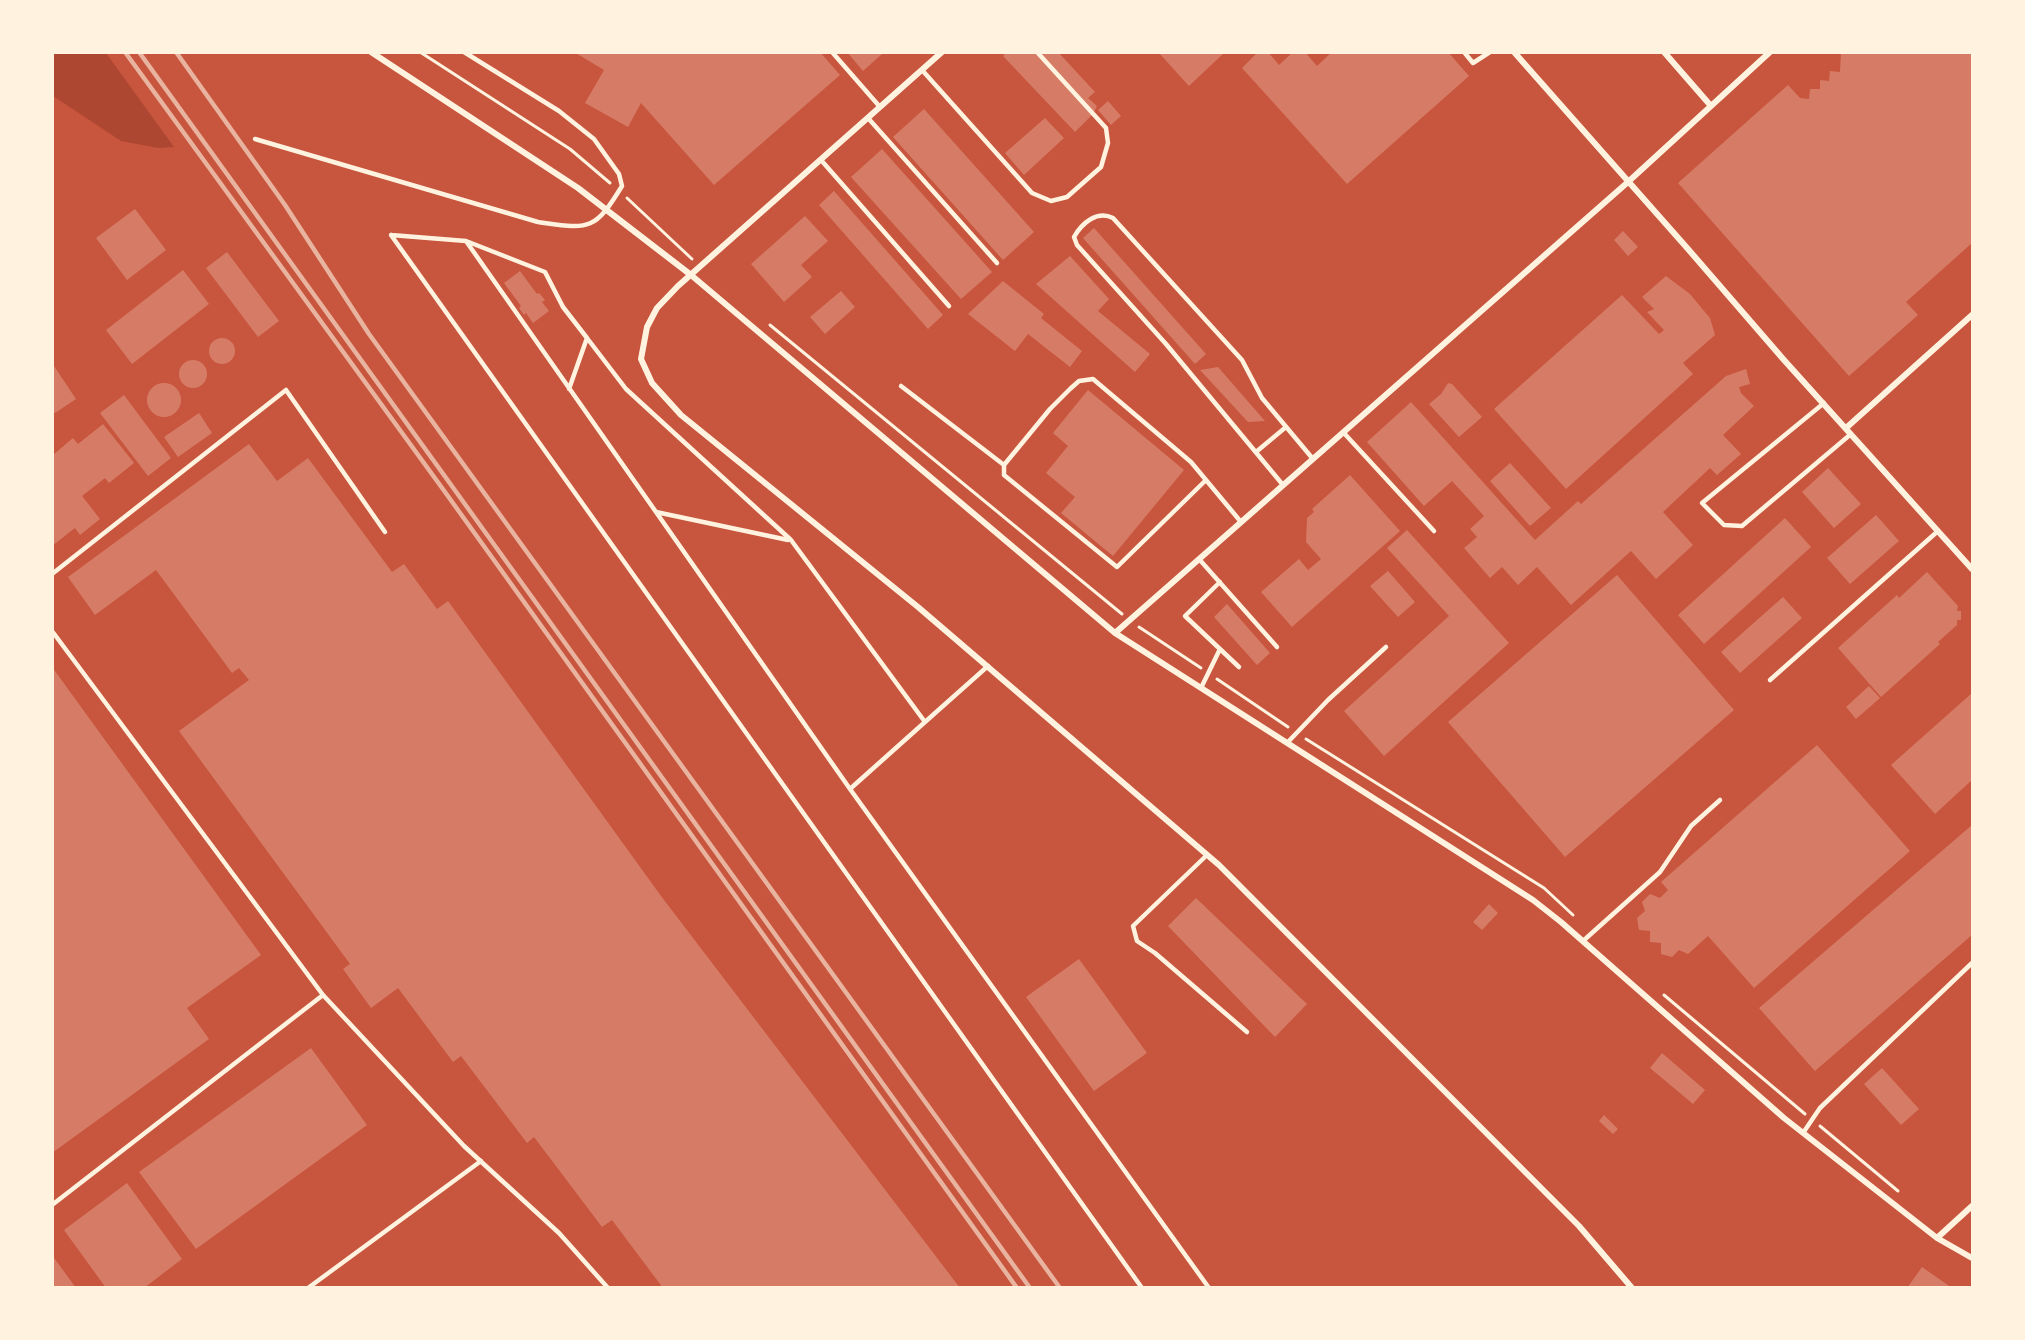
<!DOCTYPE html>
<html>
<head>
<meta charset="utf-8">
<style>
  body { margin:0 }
  #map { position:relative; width:2025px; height:1340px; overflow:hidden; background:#c8553d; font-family:"Roboto Condensed",sans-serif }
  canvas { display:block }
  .frame { position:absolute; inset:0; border:54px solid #fff3e0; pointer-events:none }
</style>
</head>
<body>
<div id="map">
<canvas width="2025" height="1340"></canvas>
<div class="frame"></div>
</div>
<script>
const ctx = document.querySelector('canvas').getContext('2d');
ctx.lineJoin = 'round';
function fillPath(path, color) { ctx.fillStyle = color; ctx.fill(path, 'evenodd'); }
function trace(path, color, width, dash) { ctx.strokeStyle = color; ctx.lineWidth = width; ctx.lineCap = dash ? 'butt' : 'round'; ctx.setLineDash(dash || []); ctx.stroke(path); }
fillPath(new Path2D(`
  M 52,53 L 106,53 L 174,147 L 158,148 L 121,141 L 53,96 Z`), '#ae4732');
fillPath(new Path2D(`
  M 574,52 L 820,52 L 840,75 L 714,185 L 641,103 L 628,127 L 585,103 L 604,70 Z
  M 847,52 L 880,52 L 882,54 L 863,71 Z
  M 1007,52 L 1058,52 L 1095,92 L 1088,98 L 1097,106 L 1093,114 L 1075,132 L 1003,56 Z
  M 1158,52 L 1225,52 L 1189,86 Z
  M 1258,52 L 1268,52 L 1279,65 L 1293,52 L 1305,52 L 1317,66 L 1332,52 L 1448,52 L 1469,76 L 1347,184 L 1242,68 Z
  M 1841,52 L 1972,52 L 1972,243 L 1906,302 L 1918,315 L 1849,376 L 1678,183 L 1788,85 L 1800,98 L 1809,99 L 1810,89 L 1820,89 L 1820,80 L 1829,81 L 1830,71 L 1840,72 Z
  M 1108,101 L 1121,116 L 1111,125 L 1098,110 Z
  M 924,109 L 1034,232 L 1003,260 L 893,137 Z
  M 1045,118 L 1064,138 L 1024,175 L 1005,153 Z
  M 882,149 L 992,272 L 961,299 L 851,177 Z
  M 834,191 L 943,315 L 928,329 L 819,205 Z
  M 135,209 L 166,250 L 127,280 L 96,238 Z
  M 805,216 L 828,241 L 801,265 L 812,277 L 784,302 L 751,264 Z
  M 1094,228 L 1206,354 L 1195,364 L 1083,238 Z
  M 1623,231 L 1638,247 L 1628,256 L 1614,240 Z
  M 227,252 L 279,321 L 258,337 L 206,268 Z
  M 1070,256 L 1109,299 L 1098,311 L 1150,354 L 1135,372 L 1036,284 Z
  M 183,270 L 209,304 L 132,364 L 106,330 Z
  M 520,271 L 537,294 L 539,293 L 545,300 L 542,302 L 549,311 L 533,323 L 526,313 L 524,315 L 519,308 L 521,306 L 504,283 Z
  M 1666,276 L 1690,294 L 1699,305 L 1710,318 L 1715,335 L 1683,363 L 1693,374 L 1566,489 L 1494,409 L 1622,295 L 1659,334 L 1664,330 L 1647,312 L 1654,309 L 1642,297 Z
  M 1003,281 L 1044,314 L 1041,318 L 1082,351 L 1070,367 L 1028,334 L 1015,351 L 968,314 Z
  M 841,291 L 855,307 L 825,334 L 810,317 Z
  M209 351a13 13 0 1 1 26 0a13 13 0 1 1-26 0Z
  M179 374a14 14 0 1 1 28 0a14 14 0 1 1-28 0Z
  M 52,363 L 76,399 L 55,413 L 52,409 Z
  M 1218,367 L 1265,421 L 1248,422 L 1200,370 Z
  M 1746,369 L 1750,384 L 1739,387 L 1741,393 L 1754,406 L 1723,435 L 1741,454 L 1717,475 L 1710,468 L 1663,512 L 1693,545 L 1656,579 L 1631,551 L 1571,605 L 1537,567 L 1518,585 L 1502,567 L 1490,578 L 1464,548 L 1477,537 L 1470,529 L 1484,516 L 1452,481 L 1424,506 L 1367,442 L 1411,402 L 1535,540 L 1578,501 L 1581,504 L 1726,376 Z
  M 1448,383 L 1452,384 L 1482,417 L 1459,437 L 1429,404 L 1441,394 Z
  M147 400a17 17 0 1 1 34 0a17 17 0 1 1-34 0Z
  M 1088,390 L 1184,470 L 1113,556 L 1061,513 L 1075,497 L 1046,473 L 1068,446 L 1053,433 Z
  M 124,395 L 171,458 L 148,476 L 100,413 Z
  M 199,413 L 212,433 L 178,457 L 164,437 Z
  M 103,424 L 134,463 L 109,483 L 105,478 L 82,496 L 100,519 L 80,535 L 75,528 L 52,546 L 52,452 L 54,454 L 73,438 L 78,444 Z
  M 249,444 L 277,481 L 308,458 L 392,572 L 404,564 L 437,609 L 448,601 L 661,896 L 960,1288 L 663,1288 L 612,1220 L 602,1227 L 534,1137 L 527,1143 L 461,1056 L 453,1062 L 398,988 L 371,1008 L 343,969 L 350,964 L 179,731 L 249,680 L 239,668 L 232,673 L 156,570 L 95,615 L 68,577 Z
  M 1510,463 L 1551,508 L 1530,526 L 1490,481 Z
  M 1828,468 L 1861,504 L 1834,528 L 1802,492 Z
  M 1350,475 L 1400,531 L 1292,627 L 1261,592 L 1299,559 L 1308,570 L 1321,559 L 1306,542 L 1307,518 L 1314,512 L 1312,509 Z
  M 1876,515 L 1899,541 L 1850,584 L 1827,558 Z
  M 1785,518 L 1811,547 L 1704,644 L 1678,615 Z
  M 1407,530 L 1509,643 L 1384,756 L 1344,711 L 1449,616 L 1387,548 Z
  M 1388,571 L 1415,602 L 1398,617 L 1370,586 Z
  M 1927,572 L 1958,606 L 1957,611 L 1961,611 L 1961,620 L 1957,620 L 1957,625 L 1938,642 L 1940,644 L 1881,697 L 1838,648 L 1897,595 L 1899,598 Z
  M 1617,575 L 1734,710 L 1565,857 L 1448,722 Z
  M 1783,597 L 1802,618 L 1740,673 L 1721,652 Z
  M 1227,604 L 1270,653 L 1257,665 L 1214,617 Z
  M 52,667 L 261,955 L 187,1008 L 209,1039 L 52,1153 Z
  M 1869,686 L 1880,698 L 1856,719 L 1846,707 Z
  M 1972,693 L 1972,780 L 1935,814 L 1891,765 Z
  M 1817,745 L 1910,851 L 1754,988 L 1708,936 L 1688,954 L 1679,950 L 1672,957 L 1661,954 L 1661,943 L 1650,942 L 1650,931 L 1639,930 L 1637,918 L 1645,911 L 1642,902 L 1650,894 L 1660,898 L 1668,890 L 1661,882 Z
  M 1972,825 L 1972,935 L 1815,1071 L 1759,1008 Z
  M 1196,898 L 1307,1004 L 1275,1037 L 1168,926 Z
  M 1489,904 L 1498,913 L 1482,930 L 1473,922 Z
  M 1079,959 L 1147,1053 L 1094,1091 L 1026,997 Z
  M 311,1048 L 367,1125 L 196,1249 L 139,1172 Z
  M 1662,1053 L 1705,1090 L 1693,1104 L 1650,1068 Z
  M 1882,1068 L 1919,1109 L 1901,1125 L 1864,1084 Z
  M 1604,1115 L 1618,1129 L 1613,1134 L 1599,1121 Z
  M 127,1183 L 182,1259 L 144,1288 L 106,1288 L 64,1230 Z
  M 52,1255 L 76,1288 L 56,1288 L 52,1283 Z
  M 1922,1267 L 1952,1288 L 1907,1288 Z`), '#d67c66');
trace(new Path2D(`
  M 420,52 L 570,149 L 610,183
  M 627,198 L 692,259
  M 770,325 L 1122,614
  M 1139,627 L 1201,668
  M 1217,679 L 1288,727
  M 1306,739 L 1544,888 L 1573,915
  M 1664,995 L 1805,1114
  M 1820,1126 L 1898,1191`), '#fff3e0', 3);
trace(new Path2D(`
  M 832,52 L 880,107
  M 1464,52 L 1473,63 L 1490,52
  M 922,70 L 1032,193 L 1051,201 L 1067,197 L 1101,167 L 1108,143 L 1106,128 L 1037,52
  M 868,118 L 997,263
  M 255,139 L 538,222 C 589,229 594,232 622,186 L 619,174 L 594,139 L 559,111 L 464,52
  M 821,160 L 949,306
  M 391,235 L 1142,1288
  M 391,235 L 466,241 L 545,272 L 563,307 L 587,338 L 569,389
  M 466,241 L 656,512 L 788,540
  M 587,338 L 626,389 L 791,540 L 925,722 L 988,666
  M 901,386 L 1004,465
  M 1824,403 L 1702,503 L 1724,525 L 1742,526 L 1851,434
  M 1343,432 L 1434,531
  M 1256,452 L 1286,427
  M 1206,480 L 1117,567 L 1004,475 L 1004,465 L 1050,409 L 1070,389 L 1079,381 L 1093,379 L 1191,462 L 1241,522
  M 1283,485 L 1166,344 L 1077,245 L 1074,237 C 1082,223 1097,210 1113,218 L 1242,360 L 1262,398 L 1313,459
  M 656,512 L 850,789 L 1209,1288
  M 1199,559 L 1277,647
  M 52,574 L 286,390 L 385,532
  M 1220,582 L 1185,616 L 1239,667
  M 52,631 L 323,995 L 464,1146 L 559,1233 L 608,1288
  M 1770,680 L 1938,531
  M 1201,688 L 1220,649
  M 1288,742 L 1328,700 L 1386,647
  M 850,789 L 925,722
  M 1207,855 L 1133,926 L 1137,941 L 1155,953 L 1247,1032
  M 1583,941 L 1660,872 L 1691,826 L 1720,800
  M 1803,1133 L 1820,1108 L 1972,963
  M 52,1205 L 323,995
  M 308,1288 L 481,1161`), '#fff3e0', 4.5);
trace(new Path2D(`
  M 371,52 L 578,188 L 691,275 L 1115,633 L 1533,900 L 1561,922 L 1784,1118 L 1937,1238 L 1972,1258
  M 942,52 L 678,286 L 657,308 L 647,327 L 641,359 L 652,383 L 681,415 L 918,607 L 1219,865 L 1579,1226 L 1632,1288
  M 1514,52 L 1688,249 L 1784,360 L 1972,569
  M 1664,52 L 1711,106
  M 1846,428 L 1972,315
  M 1115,633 L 1628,182 L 1770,52
  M 1937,1238 L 1972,1206`), '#fff3e0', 6);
trace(new Path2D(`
  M 125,52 L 445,492 L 1017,1288
  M 139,52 L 1030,1288
  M 176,52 L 285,205 L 369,334 L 1060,1288`), '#e9b49f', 4.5);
</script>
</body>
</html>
